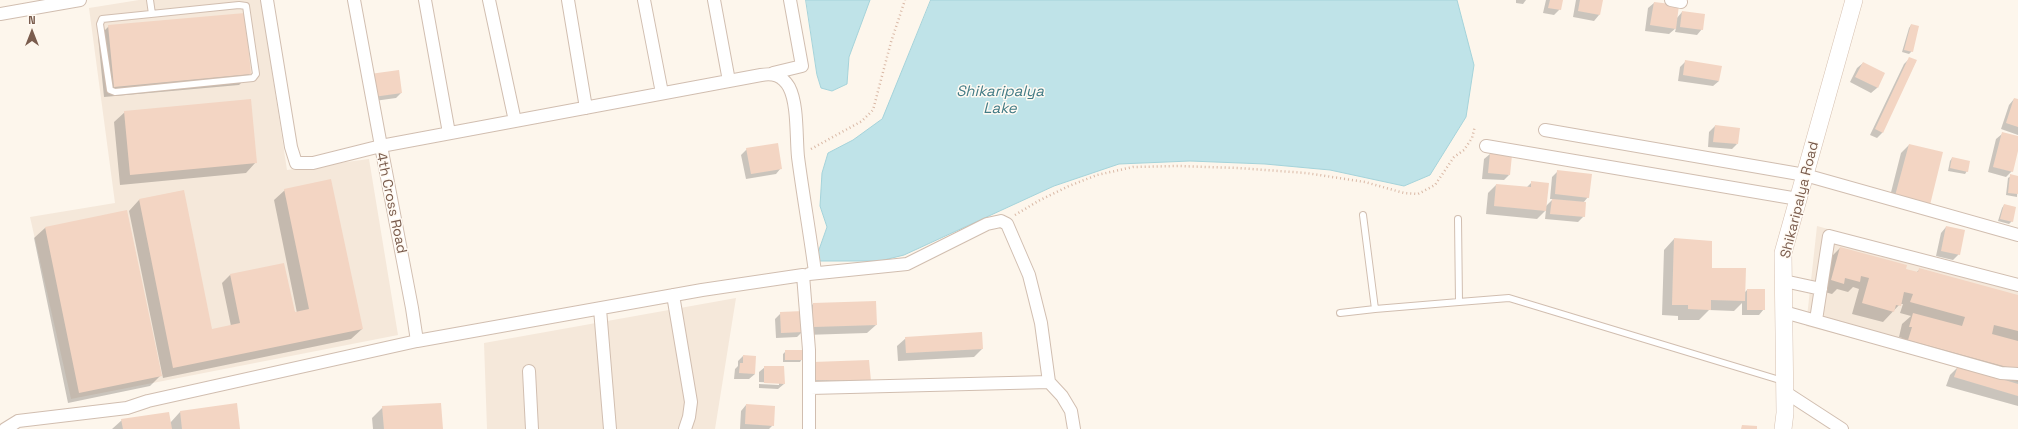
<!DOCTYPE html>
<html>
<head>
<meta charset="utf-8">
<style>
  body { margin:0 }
  #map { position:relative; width:2018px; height:429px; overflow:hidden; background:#fdf6ec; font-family:"Space Grotesk",sans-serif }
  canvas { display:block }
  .north { position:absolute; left:12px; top:12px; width:40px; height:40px; -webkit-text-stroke:3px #fffaf3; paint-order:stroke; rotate:0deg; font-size:11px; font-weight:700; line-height:16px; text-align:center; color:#7a5c4d }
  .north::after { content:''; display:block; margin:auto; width:14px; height:18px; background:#7a5c4d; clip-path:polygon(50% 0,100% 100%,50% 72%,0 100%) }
</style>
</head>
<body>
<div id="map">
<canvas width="2018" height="429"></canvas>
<div class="north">N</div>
</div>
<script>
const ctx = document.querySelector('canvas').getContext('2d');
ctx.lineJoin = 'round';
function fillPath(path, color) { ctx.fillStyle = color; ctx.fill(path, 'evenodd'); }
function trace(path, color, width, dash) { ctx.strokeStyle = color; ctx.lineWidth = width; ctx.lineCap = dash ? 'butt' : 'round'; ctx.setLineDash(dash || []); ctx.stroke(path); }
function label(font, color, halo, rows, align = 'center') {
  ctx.font = font + ' "Space Grotesk",sans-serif'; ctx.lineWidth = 3; ctx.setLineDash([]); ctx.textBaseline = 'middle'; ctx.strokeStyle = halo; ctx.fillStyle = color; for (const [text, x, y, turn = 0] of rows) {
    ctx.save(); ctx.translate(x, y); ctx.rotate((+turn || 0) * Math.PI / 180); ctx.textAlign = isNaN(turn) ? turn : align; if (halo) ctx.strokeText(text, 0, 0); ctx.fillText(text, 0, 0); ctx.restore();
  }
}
fillPath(new Path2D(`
  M 139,0 L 261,0 L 287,170 L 369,159 L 398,335 L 71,399 L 30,217 L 115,203 L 89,8 Z
  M 1817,226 L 2018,281 L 2018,382 L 1806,326 Z
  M 736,298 L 715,429 L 487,429 L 484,343 Z`), '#f5e8da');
const water = new Path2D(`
  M 806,0 L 870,0 L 849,57 L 847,84 L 832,91 L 821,88 L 817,75 Z
  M 931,0 L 1457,0 L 1474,65 L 1466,117 L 1430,175 L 1404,186 L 1330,170 L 1265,164 L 1190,161 L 1119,164 L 1054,186 L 904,255 L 880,261 L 815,261 L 827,227 L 820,206 L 822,173 L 828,153 L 853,140 L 882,119 Z`);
fillPath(water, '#bfe3e8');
trace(water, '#a5d3da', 1);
fillPath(new Path2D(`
  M 1516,0 L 1526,0 L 1523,4 L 1516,3 Z
  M 1546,0 L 1562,0 L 1560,9 L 1554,15 L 1543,13 Z
  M 1576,0 L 1602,0 L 1599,15 L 1594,21 L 1573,17 Z
  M 1654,3 L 1676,19 L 1682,12 L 1702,29 L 1697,35 L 1675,32 L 1676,28 L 1669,34 L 1645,31 L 1648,8 Z
  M 1911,25 L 1912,51 L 1909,54 L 1902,52 L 1909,28 Z
  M 109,26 L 250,74 L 239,85 L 104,97 L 98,37 Z
  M 1910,58 L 1916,61 L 1882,133 L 1877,138 L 1870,135 L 1904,64 Z
  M 1686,61 L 1719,81 L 1713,86 L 1678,81 L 1680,67 Z
  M 1863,63 L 1884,73 L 1877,88 L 1871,93 L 1850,82 L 1857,68 Z
  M 364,80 L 401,93 L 396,98 L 367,102 Z
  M 2014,99 L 2018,100 L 2018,135 L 2001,129 L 2009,105 Z
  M 125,112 L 256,162 L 246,173 L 120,185 L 114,122 Z
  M 1715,126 L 1737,144 L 1732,149 L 1708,147 L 1709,132 Z
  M 2002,134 L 2018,137 L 2018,147 L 2012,171 L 2006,177 L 1988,172 L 1996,139 Z
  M 1909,145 L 1942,153 L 1888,204 L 1901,153 Z
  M 747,149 L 781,168 L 776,174 L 746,179 L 741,155 Z
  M 1490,154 L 1509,175 L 1504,180 L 1482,179 L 1484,159 Z
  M 1952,158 L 1967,171 L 1965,174 L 1948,171 L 1950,161 Z
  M 1558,171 L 1588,197 L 1583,203 L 1584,216 L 1578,222 L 1545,219 L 1546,210 L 1537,219 L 1486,214 L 1488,193 L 1496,185 L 1526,188 L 1532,182 L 1546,206 L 1553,199 L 1550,199 L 1552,177 Z
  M 2011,176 L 2018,177 L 2017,197 L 2006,195 L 2008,178 Z
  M 285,190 L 362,329 L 351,339 L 163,378 L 129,211 L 139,200 L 183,191 L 211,330 L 231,326 L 222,283 L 230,275 L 297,313 L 274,200 Z
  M 2004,205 L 2012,221 L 2009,224 L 1998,221 L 2002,208 Z
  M 126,211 L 160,376 L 150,386 L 68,403 L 34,238 L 45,228 Z
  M 1946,227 L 1959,254 L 1953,260 L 1936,256 L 1941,233 Z
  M 1674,239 L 1744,293 L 1747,290 L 1764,309 L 1759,315 L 1742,315 L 1742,303 L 1734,311 L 1709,310 L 1699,320 L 1678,320 L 1678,316 L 1662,315 L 1664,250 Z
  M 1840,248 L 1916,273 L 1920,269 L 2018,296 L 2018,406 L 1946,386 L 1950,375 L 1958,367 L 1898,351 L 1902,338 L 1899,337 L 1902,324 L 1911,316 L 1900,313 L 1903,304 L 1900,304 L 1883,322 L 1852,314 L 1859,289 L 1853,287 L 1848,292 L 1837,289 L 1832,294 L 1821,291 L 1829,259 Z
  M 813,304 L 876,325 L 867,333 L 805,335 L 805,312 Z
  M 781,313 L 802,332 L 797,337 L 776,338 L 775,319 Z
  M 906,338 L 982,349 L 974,357 L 898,361 L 897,346 Z
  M 786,351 L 802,359 L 800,362 L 783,362 L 783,354 Z
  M 743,356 L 755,374 L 749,379 L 734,379 L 735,369 L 738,366 L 738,361 Z
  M 765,367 L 784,384 L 778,389 L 759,388 L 759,372 ZM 759,382 L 779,383 L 779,385 L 759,384 Z
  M 805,371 L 870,381 L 805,388 Z
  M 746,405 L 773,425 L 769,429 L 740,429 L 741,411 Z
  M 383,407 L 442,429 L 373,429 L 372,418 Z
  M 180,412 L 239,429 L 112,429 L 122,420 L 170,423 Z`), '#0003');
fillPath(new Path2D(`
  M 1550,0 L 1563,0 L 1561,10 L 1548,8 Z
  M 1580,0 L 1603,0 L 1600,15 L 1578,11 Z
  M 1654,2 L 1679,5 L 1676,29 L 1650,25 Z
  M 1682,11 L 1705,14 L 1703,30 L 1680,27 Z
  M 245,13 L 251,74 L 114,87 L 108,25 Z
  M 1911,24 L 1919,26 L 1913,52 L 1904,50 Z
  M 1909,57 L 1917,60 L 1883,133 L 1875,129 Z
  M 1685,60 L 1722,66 L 1719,81 L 1683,75 Z
  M 1863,62 L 1885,73 L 1878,88 L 1855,77 Z
  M 399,70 L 402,93 L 373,97 L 370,74 Z
  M 2014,98 L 2018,99 L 2018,127 L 2006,123 Z
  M 251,99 L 257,163 L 130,175 L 124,111 Z
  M 1715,125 L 1740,128 L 1738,144 L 1713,142 Z
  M 2002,132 L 2018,136 L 2018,151 L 2013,172 L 1993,167 Z
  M 778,143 L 782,169 L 751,174 L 746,148 Z
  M 1909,144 L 1943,152 L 1930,205 L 1895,196 Z
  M 1490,153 L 1512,155 L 1510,175 L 1488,173 Z
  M 1952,157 L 1970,161 L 1968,172 L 1950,168 Z
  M 1557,170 L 1592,174 L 1589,198 L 1555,194 Z
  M 2010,174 L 2018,176 L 2018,194 L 2008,193 Z
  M 331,179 L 363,329 L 173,368 L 139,199 L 184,190 L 212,329 L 240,323 L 230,274 L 284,263 L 295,312 L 309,309 L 284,189 Z
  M 1531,181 L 1549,183 L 1546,211 L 1494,206 L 1496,184 L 1531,187 Z
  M 1552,199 L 1586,202 L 1585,217 L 1550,214 Z
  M 2004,204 L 2016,207 L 2013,222 L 2000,219 Z
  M 127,210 L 162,376 L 79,393 L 45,227 Z
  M 1946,226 L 1965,230 L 1960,255 L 1941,251 Z
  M 1674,238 L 1712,241 L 1712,268 L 1746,268 L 1745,301 L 1711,300 L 1711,310 L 1688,309 L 1688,305 L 1672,305 Z
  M 1840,247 L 1907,265 L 1906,269 L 1918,272 L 1919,268 L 2018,295 L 2018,331 L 1994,325 L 1992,334 L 2018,341 L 2018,370 L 1908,340 L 1912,327 L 1909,327 L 1913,313 L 1962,326 L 1965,317 L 1910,302 L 1913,294 L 1904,292 L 1901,306 L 1896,305 L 1894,312 L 1862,303 L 1869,278 L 1861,276 L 1860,282 L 1845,278 L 1844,284 L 1831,280 Z
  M 1747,289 L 1765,289 L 1765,310 L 1747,310 Z
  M 876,301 L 877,325 L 813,327 L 813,303 Z
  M 803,311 L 803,332 L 781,333 L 780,312 Z
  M 982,332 L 983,349 L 906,353 L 905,337 Z
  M 785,350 L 803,350 L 803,360 L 785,360 Z
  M 743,355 L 756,356 L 755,374 L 739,373 L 740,363 L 743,363 Z
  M 869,360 L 871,381 L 813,380 L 813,362 Z
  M 764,366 L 784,366 L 785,384 L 764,383 Z
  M 1958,366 L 2018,384 L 2018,396 L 1954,377 Z
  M 237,403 L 240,429 L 182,429 L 180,411 Z
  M 441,403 L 443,429 L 384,429 L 382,406 Z
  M 746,404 L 775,406 L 774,426 L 745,424 Z
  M 169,412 L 172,429 L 123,429 L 121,419 Z
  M 1742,425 L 1757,426 L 1757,429 L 1741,429 Z`), '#f3d5c3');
const lane = new Path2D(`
  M 150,0 L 152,14
  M 239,5 L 246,6 L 256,74 L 253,78 L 115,92 L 110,90 L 100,24 L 102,19 Z
  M 1363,215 L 1375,309 L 1459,302
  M 1458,219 L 1459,302 L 1509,298 L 1783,381
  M 1340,313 L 1375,309`);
const street = new Path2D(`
  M 267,0 L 291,147 L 296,163 L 313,163 L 381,146 L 412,308 L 417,341
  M 354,0 L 381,146 L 761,75 C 773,73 782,75 789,87 C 798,104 796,137 798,157 C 803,195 810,234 815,272
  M 425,0 L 449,133
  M 489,0 L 515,121
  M 568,0 L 586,108
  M 644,0 L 662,93
  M 714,0 L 729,81
  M 1671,0 L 1681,2
  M 0,14 L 80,0
  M 773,73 L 802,66 L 790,0
  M 1545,130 L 1805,175 L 2018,235
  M 1486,146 L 1798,199
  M 809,274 L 907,264 L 987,224 L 1001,221 L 1007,224 L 1029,275 L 1041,323 L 1049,382 L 1062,396 L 1071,411 L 1074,429
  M 1784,281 L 1821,289
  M 673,295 L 691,402 L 689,417 L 685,429
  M 600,309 L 610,429
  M 1784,312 L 2001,373 L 2018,374
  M 1816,320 L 1829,236 L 2018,285
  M 529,371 L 532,429
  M 810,388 L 1049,382
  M 1785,392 L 1842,429
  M 5,429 L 18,421 L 127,408 L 148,401 L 417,341 L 702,290 L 803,275 L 809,350 L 809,429`);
const secondary = new Path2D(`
  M 1783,429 L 1785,413 L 1783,253 L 1854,0`);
trace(lane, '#d1beb0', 8);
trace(street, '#d1beb0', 14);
trace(secondary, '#d6c0b0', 18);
trace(new Path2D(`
  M 811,149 L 862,121 L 873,110 L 891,42 L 905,0
  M 1015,215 L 1040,200 L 1069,186 L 1097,175 L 1133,167 L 1178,166 L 1238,168 L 1306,173 L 1365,182 L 1404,193 L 1418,194 L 1435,185 L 1454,157 L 1464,150 L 1472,138 L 1475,126`), '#d9b8a5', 2.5, [1, 3]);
trace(lane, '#fff', 6);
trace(street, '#fff', 12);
trace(secondary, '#fff', 17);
label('14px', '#7a5c4d', '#fffaf3', [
  ["Shikaripalya Road",1800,200,-76],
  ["4th Cross Road",391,203,78]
]);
label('italic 15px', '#437c86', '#fffaf3', [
  ["Shikaripalya",1000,92],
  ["Lake",1000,109]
]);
</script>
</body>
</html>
